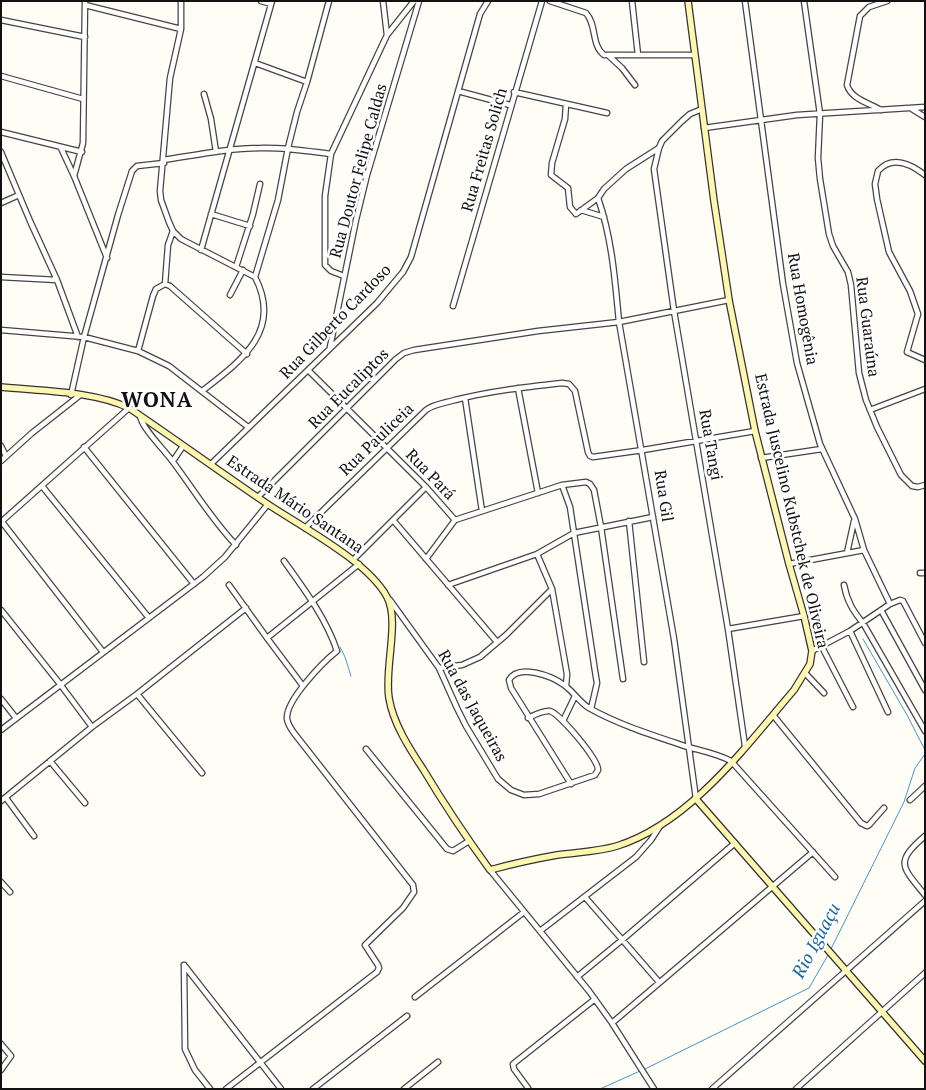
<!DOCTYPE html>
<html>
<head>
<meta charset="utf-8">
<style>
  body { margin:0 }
  #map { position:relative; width:926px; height:1090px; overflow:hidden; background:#fffdf5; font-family:"PT Serif",serif }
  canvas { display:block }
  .frame { position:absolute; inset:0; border:2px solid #111; pointer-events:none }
</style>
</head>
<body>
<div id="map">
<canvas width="926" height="1090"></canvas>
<div class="frame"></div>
</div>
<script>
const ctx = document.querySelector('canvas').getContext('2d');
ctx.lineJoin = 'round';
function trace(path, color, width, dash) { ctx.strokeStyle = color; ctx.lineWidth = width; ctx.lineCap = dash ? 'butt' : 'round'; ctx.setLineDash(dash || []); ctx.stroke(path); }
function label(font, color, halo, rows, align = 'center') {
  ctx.font = font + ' "PT Serif",serif'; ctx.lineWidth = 5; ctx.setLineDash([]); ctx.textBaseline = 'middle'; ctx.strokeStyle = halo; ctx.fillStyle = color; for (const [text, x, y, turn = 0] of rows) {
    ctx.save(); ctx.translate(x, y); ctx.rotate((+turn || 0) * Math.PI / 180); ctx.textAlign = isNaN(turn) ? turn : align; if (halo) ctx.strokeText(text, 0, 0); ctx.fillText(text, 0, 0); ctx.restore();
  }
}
trace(new Path2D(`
  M 863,639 L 907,715 L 925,750
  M 340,647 L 345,657 L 351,676
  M 831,949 L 904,802 L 915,768 L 925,754
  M 643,1070 L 809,988 L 828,955
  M 600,1089 L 640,1071`), '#3f96cf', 1);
const street = new Path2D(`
  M 181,1 L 181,29 L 170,78 L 160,191 L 161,200 L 169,222 L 173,231 L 181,239 L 255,277
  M 261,1 L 271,4
  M 383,1 L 387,35
  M 550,1 L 586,13 C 597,25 591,45 604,55 L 695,55
  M 632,1 L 638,55
  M 745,1 L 783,284 L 797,363 L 820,444 L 855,519 L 864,550 L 890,604
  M 804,1 L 820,114 L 818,158 L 820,179 L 829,234 L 833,246 L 848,272 L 851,285 L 859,373 L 866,400 L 877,427 L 901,475 L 912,486 L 918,487 L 925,485
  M 85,5 L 181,29
  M 1,20 L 85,37
  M 609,56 L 622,68 L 635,85
  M 255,63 L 307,82
  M 1,76 L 83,99
  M 458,91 L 510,105
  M 514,92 L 607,113
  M 204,94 L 211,119 L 216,152
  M 566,104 L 565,119 L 552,163 L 551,175 L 568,188 L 570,207 L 576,214 L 598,198 L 604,189 L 626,169 L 659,148 L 662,141 L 682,121 L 690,114 L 702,109
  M 912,109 L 925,117
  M 881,110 C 869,103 851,99 847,85 L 860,16 L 869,7 L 887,1
  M 704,128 L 797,115 L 925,107
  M 1,132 L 82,152
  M 61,148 L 74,176 L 107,258
  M 659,148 L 654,169 L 674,311 L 728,629 L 745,746
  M 1,152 L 30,221 L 57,280 L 78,337
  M 164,160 C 196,155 228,148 261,148 C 284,147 307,151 331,154
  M 925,175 C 911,164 892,155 878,171 L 875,184 L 877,199 L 889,252 L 910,291 L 918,314 L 907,352 L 925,360
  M 74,176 L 83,143 L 85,1
  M 598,198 C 612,238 615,280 619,322 L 674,639 L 696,799
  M 1,203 L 19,195
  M 581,210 L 604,217
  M 211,214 L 250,226
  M 201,250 L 272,1
  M 236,267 L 253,214 L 260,184
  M 344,276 L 331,271 L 325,265 L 325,196 L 331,154 L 387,35 L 414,1
  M 1,277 L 57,280
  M 255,277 L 278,200 L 288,148 L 297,112 L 307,82 L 329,1
  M 165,284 L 170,286 L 247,354
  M 230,295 L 243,270
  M 453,306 L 542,1
  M 1,330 L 84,337 L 138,351 L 169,366 L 248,427
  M 330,347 L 356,220 L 367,175 L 419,1
  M 138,351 L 153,296 L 156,289 L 165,284 L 168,245 L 173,231
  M 308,370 L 426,487 L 455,520 L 562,485 L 586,482 L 590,484 L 594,490 L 601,527 L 623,679
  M 518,388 L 538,493
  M 202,391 C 241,361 283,331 255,277
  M 71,395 L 84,337 L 118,215 L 132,171 L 137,166 L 164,163
  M 465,398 L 482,511
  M 870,410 L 925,389
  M 140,416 C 143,430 164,449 173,462 C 194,490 212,520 236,545
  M 1,446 L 6,456
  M 84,447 L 194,584
  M 761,458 L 822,449
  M 1,461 L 32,433 L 79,396
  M 173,461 L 183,446
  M 211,464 L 377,303 L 403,272 L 411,257 L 480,14 L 488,1
  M 562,485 L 570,507 L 595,671 L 597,683 L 591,709
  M 42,486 L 149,618
  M 258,497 L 396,359 L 404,353 L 414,350 L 538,331 L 619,322 L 729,300
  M 393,520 L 497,642
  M 629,521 L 644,662
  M 1,522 L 129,408
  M 2,522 L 103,652
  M 305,528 L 426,410 C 434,404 445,403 455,400 C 490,391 526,387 562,383 L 569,384 L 575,391 L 588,452 L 590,456 L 593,457 L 643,450 L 755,431
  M 847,553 L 854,521
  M 537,554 L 574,533 L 653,517
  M 426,559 L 455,520
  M 353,560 L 426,487
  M 789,564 L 864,550
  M 920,573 L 925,573
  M 229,585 L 267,638 L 303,686
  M 448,585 L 537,554 L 552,589 L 567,674 L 566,686
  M 844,585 C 847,601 853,611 863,623 L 925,731
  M 390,600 L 439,668 L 457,708 L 466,726 L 498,779 L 511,790 L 524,795 L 539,794 L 595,775 L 598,770 C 599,760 560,714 550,711 C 543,710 534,715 528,718
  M 1,610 L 60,684 L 92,727
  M 881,610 L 925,690
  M 728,629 L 804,616
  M 850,631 L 888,712
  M 267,638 L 359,564
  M 822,647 L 853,707
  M 812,651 L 850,631 L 890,604 L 900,600 L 903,601 L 925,643
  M 439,668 L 462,665 L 480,657 L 506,635 L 552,589
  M 806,674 L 824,693
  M 137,694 L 202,773
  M 1,699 L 16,718
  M 773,715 L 861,823 L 867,826 L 869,825 L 884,808
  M 563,721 L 575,696
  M 1,730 L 203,577 L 225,557 L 268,504
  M 366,749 L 447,849 L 453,851 L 469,841
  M 50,761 L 85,803
  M 571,784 L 511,688 L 509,680 C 518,663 552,676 564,685 C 573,691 579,702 589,708 C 619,725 655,736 688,747 C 703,751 718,754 731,761 L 835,877
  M 6,798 L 34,836
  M 910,800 L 925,786
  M 1,801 L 92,727 L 137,694 L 246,608
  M 925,836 C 895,862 901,866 925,895
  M 490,870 L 589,991 L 612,1023 L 654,1089
  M 1,882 L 10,892
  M 585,897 L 659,982
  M 540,931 L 636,857 L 651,840 L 660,826
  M 184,965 L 281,1089
  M 184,965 L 185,1049 L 195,1070 L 210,1089
  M 577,977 L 622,940 L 735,843
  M 415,997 L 524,912
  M 612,1023 L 813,852
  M 1,1044 L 11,1056 L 1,1070
  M 528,1088 L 514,1069 L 513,1064 L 595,999
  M 226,1089 L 377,972 L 379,968 L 378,965 L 365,945 L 403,908 L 414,892 L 413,885 L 294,733 C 291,729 288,724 287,719 C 285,701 323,662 337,651 C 326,618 304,589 284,561
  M 313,1089 L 407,1016
  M 404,1089 L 438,1062
  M 712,1089 L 925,901
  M 796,1089 L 925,973`);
const secondary = new Path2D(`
  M 1,387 C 40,391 94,391 129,408 C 175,439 220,472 266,503 C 300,526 368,561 387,597 C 400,621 384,669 389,698 C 393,723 409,748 423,769 C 444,804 466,837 490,870 C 512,864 534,859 557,855 C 577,852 597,852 617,846 C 690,823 746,746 794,690 L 810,664 L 812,651 L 804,616 L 789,564 L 755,431 L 729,300 L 714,201 L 688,1
  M 696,799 L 925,1061`);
trace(street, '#444', 7);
trace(secondary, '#333', 8);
trace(street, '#fff', 4.5);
trace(secondary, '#fff6b0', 5.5);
label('16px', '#111', '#fff', [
  ["Rua Freitas Solich",485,150,-74],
  ["Rua Doutor Felipe Caldas",359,171,-75],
  ["Rua Homogênia",802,309,80],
  ["Rua Gilberto Cardoso",336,322,-46],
  ["Rua Guaraúna",867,327,83],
  ["Rua Eucaliptos",349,389,-45],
  ["Rua Pauliceia",377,440,-44],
  ["Rua Tangi",710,445,80],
  ["Rua Pará",430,475,46],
  ["Rua Gil",663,496,81],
  ["Estrada Mário Santana",295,505,34],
  ["Estrada Juscelino Kubstchek de Oliveira",791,511,77],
  ["Rua das Jaqueiras",472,706,61]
]);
label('italic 18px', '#1768a6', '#fff', [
  ["Rio Iguaçu",817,941,-62]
]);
ctx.letterSpacing = '1px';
label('bold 21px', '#111', '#fff', [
  ["WONA",157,401]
]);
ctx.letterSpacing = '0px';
</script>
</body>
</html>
